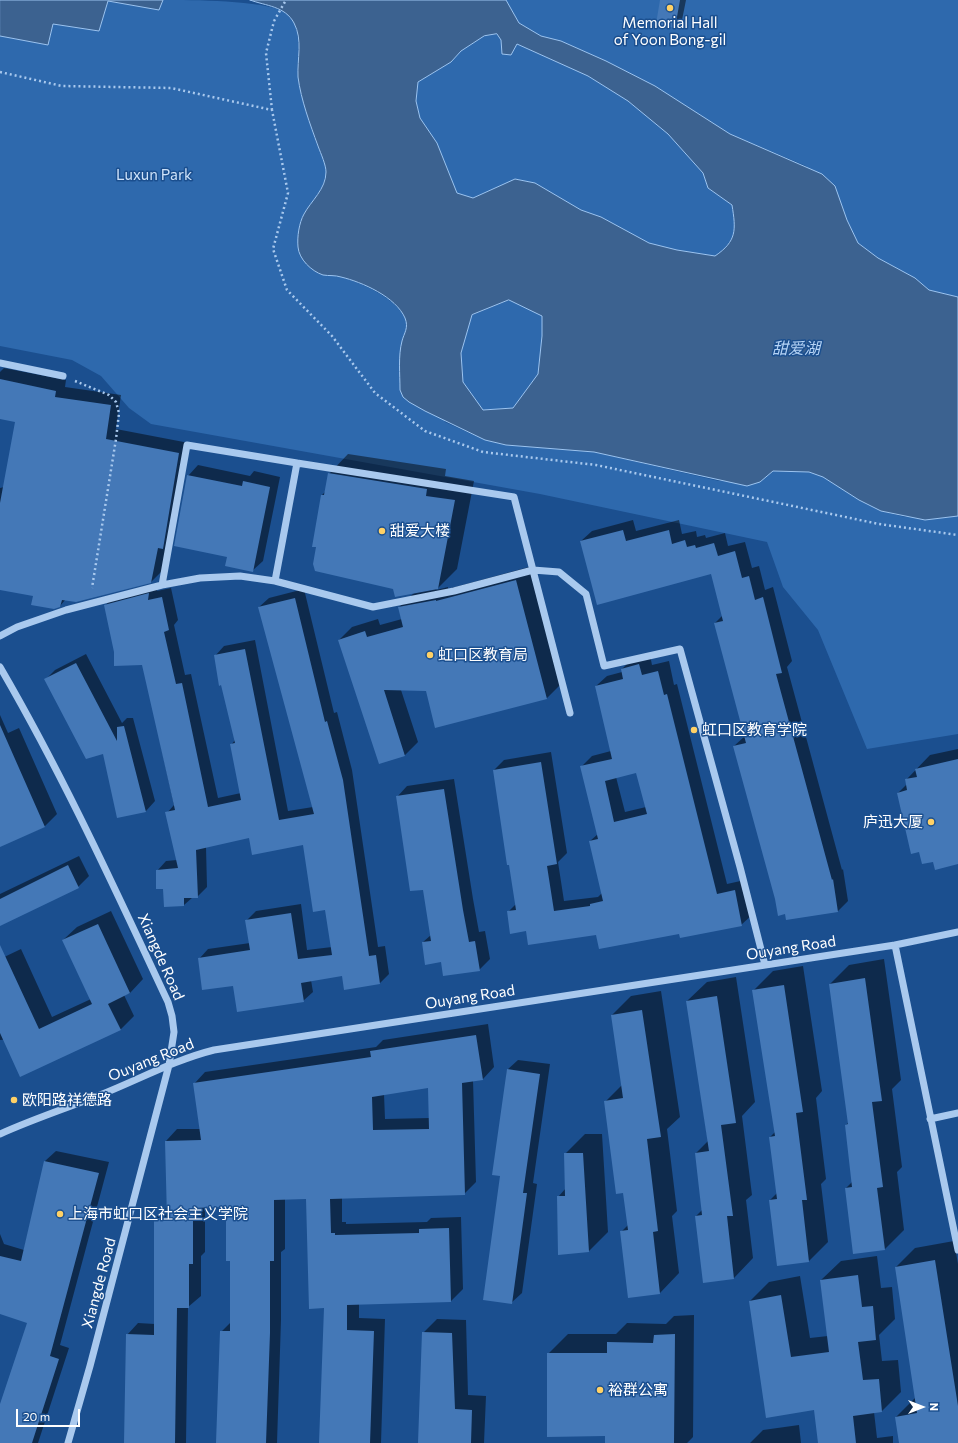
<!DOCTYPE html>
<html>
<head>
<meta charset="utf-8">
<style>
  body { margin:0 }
  #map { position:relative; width:958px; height:1443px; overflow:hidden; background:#1b4f8f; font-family:Commissioner,sans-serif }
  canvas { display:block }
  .north { position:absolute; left:902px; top:1387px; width:40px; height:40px; -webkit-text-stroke:3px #1b4f8f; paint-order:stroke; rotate:90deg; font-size:11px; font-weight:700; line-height:16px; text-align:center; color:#fff }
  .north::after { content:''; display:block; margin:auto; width:14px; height:18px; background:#fff; clip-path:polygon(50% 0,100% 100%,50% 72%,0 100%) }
  .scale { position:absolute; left:16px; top:1409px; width:64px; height:18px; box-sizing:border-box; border:2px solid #fff; border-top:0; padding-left:5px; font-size:12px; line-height:14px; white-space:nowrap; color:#fff; -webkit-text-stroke:3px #1b4f8f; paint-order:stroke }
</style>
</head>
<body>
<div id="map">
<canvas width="958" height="1443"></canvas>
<div class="north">N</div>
<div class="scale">20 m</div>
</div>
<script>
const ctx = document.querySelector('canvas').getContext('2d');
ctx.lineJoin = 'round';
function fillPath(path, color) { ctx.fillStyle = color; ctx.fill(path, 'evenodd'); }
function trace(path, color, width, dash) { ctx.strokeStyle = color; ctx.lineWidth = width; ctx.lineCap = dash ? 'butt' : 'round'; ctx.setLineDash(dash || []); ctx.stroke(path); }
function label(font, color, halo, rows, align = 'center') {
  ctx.font = font + ' Commissioner,"Noto Sans SC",sans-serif'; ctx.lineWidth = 3; ctx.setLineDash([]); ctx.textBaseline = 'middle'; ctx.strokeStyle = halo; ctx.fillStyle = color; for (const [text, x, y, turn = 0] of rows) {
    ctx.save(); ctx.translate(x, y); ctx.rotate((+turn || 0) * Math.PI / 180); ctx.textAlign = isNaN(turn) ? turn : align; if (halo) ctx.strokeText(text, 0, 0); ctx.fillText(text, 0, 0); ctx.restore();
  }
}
fillPath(new Path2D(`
  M 163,0 C 192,0 262,0 285,12 C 305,28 296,56 298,77 C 301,99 309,121 316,142 C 319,150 327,164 326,173 C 324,189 312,202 303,215 L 323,275 C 329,275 336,275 341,277 C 361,282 411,304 407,330 C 406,333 403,337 402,341 L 445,422 L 485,440 L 506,445 L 594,452 L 719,481 L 760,482 L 773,471 L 809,472 L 823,477 L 859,500 L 881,511 L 905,517 L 942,518 L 958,516 L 958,734 L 867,749 L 818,630 L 783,587 L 767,542 L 540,494 L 151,424 L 129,408 L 101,376 L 72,360 L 0,346 L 0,36 L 48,45 L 53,24 L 99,31 L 108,1 L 159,10 Z
  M 506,0 L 958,0 L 958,297 L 929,290 L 915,278 L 878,258 L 858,243 L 847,220 L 806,166 L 730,134 L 655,86 L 606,61 L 561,41 L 541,36 L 519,23 Z
  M 497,34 L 501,40 L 517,44 L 588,76 L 628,101 L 668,133 L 703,173 L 708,188 L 732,205 C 736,230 737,240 715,256 L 677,250 L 649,243 L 601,217 L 581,210 L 535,183 L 515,179 L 473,198 L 457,193 L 437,143 L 420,118 L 416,101 L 418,82 L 451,62 L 461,51 L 484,36 Z
  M 509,300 L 542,315 L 542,336 L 538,374 L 513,408 L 483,410 L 463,382 L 461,353 L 472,315 Z`), '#2e69ad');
const water = new Path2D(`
  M 0,0 L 163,0 L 159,10 L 108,1 L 99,31 L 53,24 L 48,45 L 0,36 Z
  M 250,0 L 506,0 L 519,23 L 541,36 L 561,41 L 606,61 L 655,86 L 730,134 L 822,174 L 835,186 L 847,220 L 858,243 L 878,258 L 915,278 L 929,290 L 958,297 L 958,516 L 925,520 L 881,511 L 859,500 L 823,477 L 809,472 L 773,471 L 760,482 L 747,486 L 594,452 L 506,445 L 485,440 L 425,411 L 409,402 L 403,397 L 400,390 C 400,374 398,356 402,341 C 404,333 409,328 405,318 C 396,297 362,282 341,277 C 335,275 329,276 323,275 C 311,271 299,259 298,247 C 297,237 299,223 304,214 C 311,201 326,189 326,172 C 326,165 321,154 318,146 C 310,124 301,100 298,77 C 297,59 303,40 294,23 C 285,6 266,6 250,0 ZM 497,34 L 501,40 L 502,54 L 511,55 L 517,44 L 588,76 L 628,101 L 668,134 L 703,173 L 708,188 L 732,205 C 736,230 737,241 715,256 L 677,250 L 649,243 L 601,217 L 581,210 L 535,183 L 515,179 L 473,198 L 457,193 L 437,143 L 420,118 L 416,101 L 418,82 L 451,62 L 461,51 L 484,36 ZM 509,300 L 542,316 L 542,336 L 538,374 L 513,408 L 483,410 L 463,382 L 461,353 L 472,315 Z`);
fillPath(water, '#3c6290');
trace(water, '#9cc4f0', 1);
fillPath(new Path2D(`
  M 661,0 L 686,0 L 682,20 L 675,27 Z
  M 4,368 L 66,380 L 65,387 L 121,395 L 116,429 L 189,443 L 162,571 L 151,582 L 66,599 L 60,606 L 34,595 L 0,589 L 0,488 L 4,487 L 16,421 L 0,418 L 0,372 Z
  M 348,454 L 446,469 L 445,476 L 474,481 L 457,569 L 436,590 L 448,587 L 448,589 L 529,567 L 560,685 L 547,698 L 436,727 L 427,690 L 401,690 L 418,742 L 405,755 L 380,763 L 339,640 L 352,627 L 378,619 L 380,625 L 402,619 L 399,607 L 414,593 L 394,588 L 317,547 L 322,495 L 326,491 L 329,474 Z
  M 198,465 L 250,476 L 254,471 L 280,477 L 263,561 L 252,571 L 228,556 L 188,476 Z
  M 633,520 L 636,531 L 679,520 L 682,534 L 696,531 L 697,537 L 705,535 L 706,538 L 725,533 L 728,546 L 745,542 L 752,568 L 759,566 L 765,590 L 773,587 L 792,661 L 787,667 L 842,870 L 843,869 L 848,901 L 838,911 L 786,913 L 776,899 L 734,746 L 745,736 L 715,623 L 723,615 L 712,573 L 581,541 L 592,531 Z
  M 158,585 L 157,591 L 171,588 L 178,620 L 174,625 L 185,675 L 191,674 L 218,798 L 241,793 L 231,745 L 235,740 L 215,656 L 224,646 L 255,640 L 288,811 L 313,807 L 259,607 L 269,598 L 304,589 L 334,713 L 337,712 L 352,770 L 378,947 L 385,946 L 389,974 L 380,983 L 343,975 L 311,980 L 313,992 L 303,1001 L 234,984 L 199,959 L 208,949 L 250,943 L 246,921 L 256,911 L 301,904 L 307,950 L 332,947 L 326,909 L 304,844 L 249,837 L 206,847 L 207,887 L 197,897 L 193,897 L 184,905 L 164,906 L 164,888 L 157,871 L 166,861 L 177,860 L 167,813 L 174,805 L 143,664 L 115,652 L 105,606 L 114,596 Z
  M 86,654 L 122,723 L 127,718 L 133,718 L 155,801 L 146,811 L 118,817 L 104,753 L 46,679 L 55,670 Z
  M 650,655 L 652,665 L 669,661 L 674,685 L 677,684 L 727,884 L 745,880 L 752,915 L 741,925 L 680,933 L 597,934 L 527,930 L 508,912 L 516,904 L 494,770 L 504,760 L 551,752 L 567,853 L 558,862 L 564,901 L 598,897 L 602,893 L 590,841 L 598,834 L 582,766 L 592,756 L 611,751 L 596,686 L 607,676 L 622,672 L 622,669 L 632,659 ZM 637,772 L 646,807 L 625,812 L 616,777 Z
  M 0,715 L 8,733 L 19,728 L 57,814 L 44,827 L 0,846 Z
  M 958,749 L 958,863 L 934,861 L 920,851 L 898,793 L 907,784 L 906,780 L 930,755 Z
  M 454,779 L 473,899 L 479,932 L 485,931 L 490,959 L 479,970 L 442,961 L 423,942 L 431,935 L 424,888 L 397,797 L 407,786 Z
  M 79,856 L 89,876 L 78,887 L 0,925 L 0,894 Z
  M 111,911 L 143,979 L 130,993 L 124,995 L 134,1016 L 120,1030 L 0,1040 L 0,959 L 21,949 L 52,1017 L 91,999 L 63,940 L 77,927 Z
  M 884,959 L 901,1080 L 892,1089 L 902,1167 L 897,1172 L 904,1230 L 884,1250 L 846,1188 L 853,1181 L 846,1125 L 849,1122 L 830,984 L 849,965 Z
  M 803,966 L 822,1091 L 816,1098 L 826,1179 L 821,1184 L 828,1242 L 809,1261 L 770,1200 L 777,1193 L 770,1137 L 775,1132 L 754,990 L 773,971 Z
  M 736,977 L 755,1102 L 742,1116 L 752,1195 L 746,1200 L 753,1258 L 734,1278 L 704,1281 L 696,1216 L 702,1210 L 696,1153 L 708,1141 L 687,1001 L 707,982 Z
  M 661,991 L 680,1117 L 667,1129 L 677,1211 L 672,1216 L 679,1273 L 660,1293 L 621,1232 L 628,1225 L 624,1192 L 605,1102 L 622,1085 L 612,1015 L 631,996 Z
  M 488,1024 L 494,1067 L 483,1079 L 473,1080 L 476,1182 L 464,1194 L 342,1198 L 342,1222 L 346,1222 L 346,1224 L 427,1222 L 431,1218 L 461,1217 L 463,1289 L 451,1301 L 359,1304 L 359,1318 L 385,1319 L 381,1443 L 320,1443 L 325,1307 L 307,1198 L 285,1199 L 285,1249 L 281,1252 L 281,1320 L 277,1443 L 217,1443 L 221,1332 L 231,1322 L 231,1260 L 227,1206 L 205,1206 L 205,1252 L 201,1256 L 201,1296 L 188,1307 L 186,1443 L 125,1443 L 127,1335 L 138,1323 L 155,1324 L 155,1218 L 168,1206 L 166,1141 L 177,1129 L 200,1129 L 194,1084 L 205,1072 L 376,1047 L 383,1040 ZM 429,1087 L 430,1118 L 385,1119 L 384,1094 Z
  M 518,1060 L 550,1064 L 533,1183 L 537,1184 L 522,1293 L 511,1303 L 501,1175 L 507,1070 Z
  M 585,1134 L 602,1134 L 608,1232 L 589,1251 L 558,1197 L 566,1188 L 565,1154 Z
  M 56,1151 L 109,1162 L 60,1345 L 69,1348 L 38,1443 L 0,1443 L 0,1407 L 28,1322 L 0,1313 L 0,1234 L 4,1244 L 24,1250 L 45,1161 Z
  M 954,1241 L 958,1264 L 958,1443 L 900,1443 L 896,1417 L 916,1397 L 896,1267 L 915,1248 Z
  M 877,1256 L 881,1288 L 892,1287 L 895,1319 L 879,1335 L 882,1361 L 898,1360 L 901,1392 L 882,1411 L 874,1412 L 877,1438 L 893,1436 L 893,1443 L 819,1443 L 815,1409 L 750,1301 L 769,1282 L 800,1276 L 810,1338 L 828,1336 L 821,1280 L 841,1261 Z
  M 694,1315 L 693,1437 L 687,1443 L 606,1443 L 606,1435 L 548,1354 L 568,1334 L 616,1334 L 627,1323 L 666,1324 L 674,1316 Z
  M 437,1319 L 466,1320 L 468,1395 L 486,1396 L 484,1443 L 419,1443 L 423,1333 Z
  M 799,1425 L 801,1443 L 750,1443 L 763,1430 Z`), '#0007');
fillPath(new Path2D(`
  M 660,0 L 680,0 L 675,28 L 656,24 Z
  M 0,379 L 56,391 L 55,397 L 111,405 L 106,439 L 179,453 L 163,549 L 158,548 L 151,583 L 76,602 L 62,600 L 60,607 L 54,609 L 31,605 L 33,596 L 0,590 L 0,503 L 15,422 L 0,419 Z
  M 328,473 L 427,489 L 426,496 L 455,500 L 438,589 L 395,597 L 393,589 L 315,571 L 313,564 L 316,547 L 312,547 L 321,495 L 324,495 Z
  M 187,475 L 242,486 L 243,481 L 270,487 L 253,572 L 225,566 L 227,557 L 174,546 Z
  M 623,530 L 626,541 L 669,530 L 672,544 L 685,540 L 687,547 L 695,545 L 696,548 L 714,543 L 718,556 L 735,551 L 742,578 L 749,576 L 755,600 L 763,597 L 782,673 L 776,674 L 832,880 L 833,879 L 838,912 L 786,920 L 785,914 L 778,916 L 775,899 L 733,746 L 746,743 L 714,623 L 723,621 L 711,574 L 597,605 L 580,541 Z
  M 516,580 L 547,699 L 435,728 L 426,691 L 384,690 L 405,756 L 379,764 L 338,640 L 365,631 L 367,637 L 403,627 L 398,607 L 436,600 L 436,601 Z
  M 149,593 L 148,600 L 162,597 L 169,630 L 164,632 L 176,684 L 182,683 L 208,807 L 241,800 L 230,744 L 235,743 L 221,685 L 219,686 L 214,655 L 245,649 L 279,820 L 314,814 L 258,607 L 295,598 L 325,722 L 327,721 L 343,780 L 369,956 L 376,955 L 380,984 L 344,990 L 342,976 L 301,983 L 304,1002 L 237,1012 L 233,986 L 202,990 L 198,958 L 250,950 L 245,920 L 291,913 L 298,959 L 332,955 L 325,910 L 313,912 L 303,845 L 252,855 L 249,838 L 196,850 L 198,898 L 184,898 L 184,906 L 164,907 L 163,889 L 156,889 L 156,870 L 178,868 L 165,812 L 175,810 L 142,665 L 114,666 L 114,652 L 104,605 Z
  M 76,663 L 117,741 L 117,727 L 124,726 L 146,812 L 117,818 L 103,754 L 86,759 L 44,679 Z
  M 639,664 L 642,675 L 658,671 L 664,695 L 667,694 L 717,894 L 735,890 L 742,926 L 680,938 L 679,934 L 599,949 L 596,935 L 528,945 L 526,931 L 510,934 L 507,911 L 516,910 L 509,865 L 507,865 L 493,770 L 541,762 L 557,864 L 547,866 L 554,911 L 590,906 L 590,904 L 603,901 L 589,841 L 598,839 L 580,766 L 612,759 L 595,686 L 623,679 L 621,669 ZM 636,773 L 647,814 L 614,822 L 605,781 Z
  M 0,725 L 45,827 L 0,847 Z
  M 958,759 L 958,864 L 935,870 L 933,862 L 922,864 L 919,852 L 911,854 L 897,793 L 907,790 L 905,779 L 917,777 L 915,769 Z
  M 444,789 L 463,910 L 469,942 L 475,941 L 480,971 L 443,976 L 441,962 L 425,965 L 422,942 L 431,941 L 423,890 L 410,891 L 396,796 Z
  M 68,865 L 79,888 L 0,926 L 0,899 Z
  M 98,924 L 130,993 L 108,1004 L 121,1030 L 20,1077 L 0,1033 L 0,945 L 39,1029 L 92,1004 L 62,940 Z
  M 865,978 L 882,1101 L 872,1102 L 883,1187 L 877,1188 L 885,1250 L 853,1254 L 845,1188 L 852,1187 L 845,1125 L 848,1124 L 829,984 Z
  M 784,985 L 803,1112 L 796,1113 L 807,1200 L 802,1200 L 809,1262 L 777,1266 L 769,1200 L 777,1199 L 769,1137 L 775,1136 L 752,990 Z
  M 717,996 L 736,1123 L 721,1125 L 733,1216 L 727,1216 L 734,1279 L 703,1283 L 695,1216 L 702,1215 L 695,1153 L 709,1151 L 686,1001 Z
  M 642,1010 L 661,1137 L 647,1139 L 658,1231 L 653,1232 L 660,1294 L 628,1298 L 620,1231 L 628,1230 L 623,1193 L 616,1194 L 604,1101 L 623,1098 L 611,1015 Z
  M 476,1035 L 483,1080 L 462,1083 L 465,1195 L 330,1199 L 331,1233 L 335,1233 L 335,1235 L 419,1233 L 419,1229 L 449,1228 L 451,1302 L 347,1305 L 347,1330 L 374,1331 L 370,1443 L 319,1443 L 324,1308 L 309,1309 L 306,1199 L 274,1200 L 274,1261 L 270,1261 L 270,1333 L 266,1443 L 216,1443 L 220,1331 L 230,1331 L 230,1261 L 226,1261 L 226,1207 L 193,1208 L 193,1264 L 189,1264 L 189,1308 L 177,1308 L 175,1443 L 124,1443 L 126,1334 L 154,1335 L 154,1218 L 167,1218 L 165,1141 L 201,1140 L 193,1083 L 371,1057 L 370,1051 ZM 428,1088 L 429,1129 L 373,1130 L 372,1097 Z
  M 507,1069 L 540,1074 L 523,1193 L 527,1193 L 512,1304 L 483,1300 L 500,1176 L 492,1175 Z
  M 564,1153 L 583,1153 L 589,1252 L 558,1255 L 557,1196 L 565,1196 Z
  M 44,1161 L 99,1173 L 50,1356 L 59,1359 L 32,1443 L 0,1443 L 0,1404 L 27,1323 L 0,1314 L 0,1256 L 21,1261 Z
  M 935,1260 L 958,1406 L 958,1443 L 899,1443 L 895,1417 L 917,1413 L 895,1267 Z
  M 858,1275 L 862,1307 L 873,1306 L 876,1340 L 858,1342 L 863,1380 L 879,1379 L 882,1412 L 853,1416 L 856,1443 L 818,1443 L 814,1410 L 766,1418 L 749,1301 L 781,1295 L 791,1357 L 829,1352 L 820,1280 Z
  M 422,1332 L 452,1333 L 455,1409 L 472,1410 L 471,1443 L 418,1443 Z
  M 675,1334 L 674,1443 L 605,1443 L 605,1436 L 547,1437 L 547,1353 L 607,1353 L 607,1342 L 653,1343 L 654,1335 Z`), '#4478b7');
trace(new Path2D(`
  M 0,72 L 62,86 L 171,88 L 272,110 L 288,193 L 273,249 L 287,290 L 332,336 L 375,393 L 425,431 L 483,452 L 596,465 L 879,524 L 958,535
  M 272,110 L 266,53 L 274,21
  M 75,381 L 109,395 L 116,402 L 119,413 L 116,439 L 92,588`), '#a9c9ee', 2.5, [2, 3]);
trace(new Path2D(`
  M 0,363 L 63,376
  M 275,581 L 297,463 L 514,497 L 570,713
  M 162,585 L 187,445 L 297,463
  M 0,636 L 17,627 L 66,610 L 162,585 L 200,578 L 240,576 L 275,581 L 373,607 L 454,591 L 533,570 L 559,572 L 586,594 L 604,666 L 680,649 L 740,867 L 765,965
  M 0,667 C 63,775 115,889 168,1002 L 172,1016 L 174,1032 L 169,1065 L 90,1366 L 68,1443
  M 895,945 L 958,1250
  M 930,1119 L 958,1113
  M 0,1134 C 33,1119 67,1108 100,1095 C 138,1080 174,1060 214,1050 L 895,945 L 958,932`), '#a9c9ee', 7);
trace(new Path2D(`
  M 274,21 L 286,0`), '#a9c9ee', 2.5, [2, 3]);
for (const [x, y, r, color] of [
  [670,8,4,"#ffd166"],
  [382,531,4,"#ffd166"],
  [430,655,4,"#ffd166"],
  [694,730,4,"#ffd166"],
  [931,822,4,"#ffd166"],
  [14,1100,4,"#ffd166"],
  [60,1214,4,"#ffd166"],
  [600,1390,4,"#ffd166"]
]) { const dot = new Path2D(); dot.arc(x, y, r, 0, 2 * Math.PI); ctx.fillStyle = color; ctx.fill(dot); trace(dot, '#1b4f8f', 1.5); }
label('15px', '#fff', '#1b4f8f', [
  ["Memorial Hall",670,23,"center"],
  ["of Yoon Bong-gil",670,40,"center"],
  ["甜爱大楼",390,531],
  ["虹口区教育局",438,655],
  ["虹口区教育学院",702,730],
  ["庐迅大厦",923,822,"right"],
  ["欧阳路祥德路",22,1100],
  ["上海市虹口区社会主义学院",68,1214],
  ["裕群公寓",608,1390]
], 'left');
label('15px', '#cfe3fa', '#1b4f8f', [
  ["Luxun Park",154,175]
]);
label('15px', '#fff', '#1b4f8f', [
  ["Ouyang Road",791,948,-9],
  ["Xiangde Road",161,957,66],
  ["Ouyang Road",470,997,-9],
  ["Ouyang Road",151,1060,-22],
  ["Xiangde Road",99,1283,-75]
]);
label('italic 16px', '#b5d3f5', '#1b4f8f', [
  ["甜爱湖",796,349]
]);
</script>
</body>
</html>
